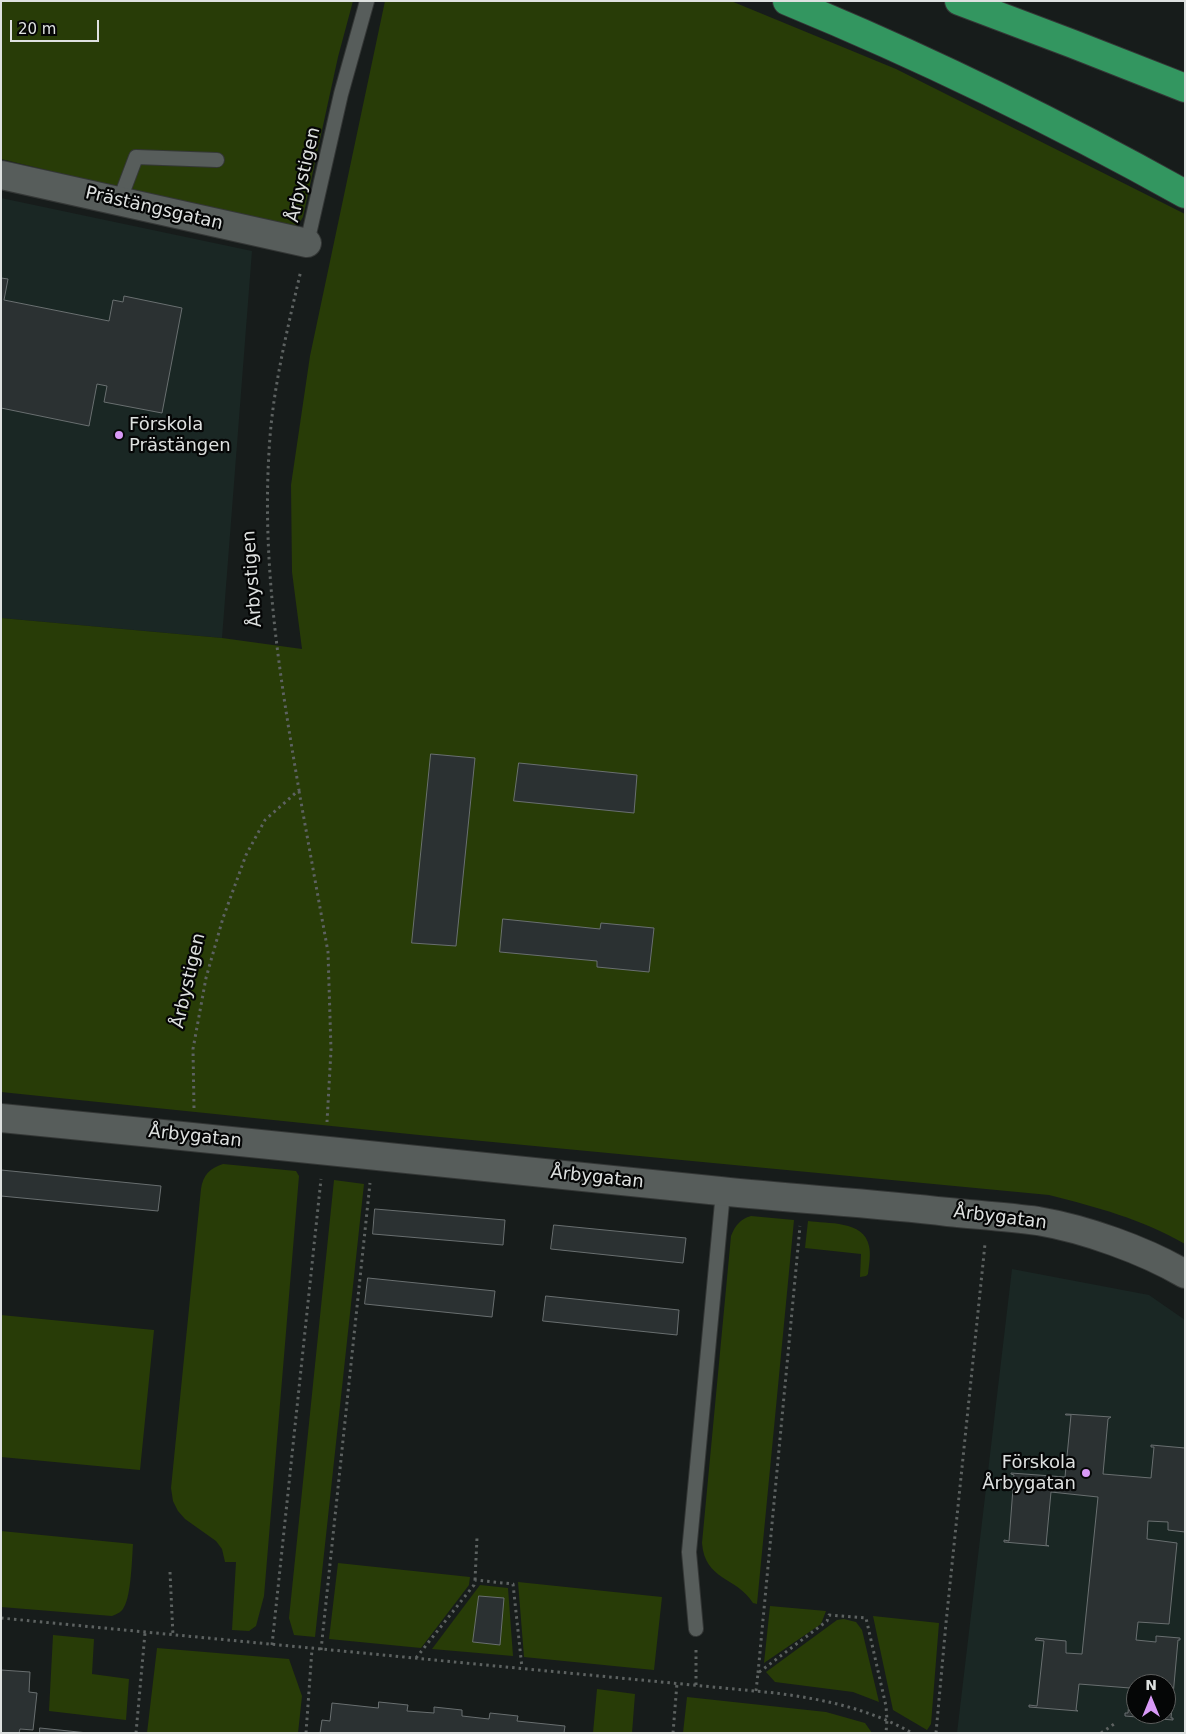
<!DOCTYPE html>
<html>
<head>
<meta charset="utf-8">
<style>
  body { margin:0 }
  #map { position:relative; width:1186px; height:1734px; overflow:hidden; background:#171c1b; font-family:"DejaVu Sans",sans-serif }
  canvas { display:block }
  .frame { position:absolute; inset:0; border:2px solid #dee1e0; pointer-events:none }
  .north { position:absolute; left:1126px; top:1674px; width:50px; height:50px; box-sizing:border-box; background:#050606; border:1px solid #5c5e5d; border-radius:50%; rotate:0deg; font-size:14px; font-weight:700; line-height:20px; text-align:center; color:#dee1e0 }
  .north::after { content:''; display:block; margin:auto; width:18px; height:22px; background:#d99af7; clip-path:polygon(50% 0,100% 100%,50% 72%,0 100%) }
  .scale { position:absolute; left:10px; top:20px; width:89px; height:22px; box-sizing:border-box; border:2px solid #dee1e0; border-top:0; padding-left:6px; font-size:15px; line-height:18px; white-space:nowrap; color:#dee1e0; -webkit-text-stroke:4px #050606; paint-order:stroke }
</style>
</head>
<body>
<div id="map">
<canvas width="1186" height="1734"></canvas>
<div class="frame"></div>
<div class="north">N</div>
<div class="scale">20 m</div>
</div>
<script>
const ctx = document.querySelector('canvas').getContext('2d');
ctx.lineJoin = 'round';
function fillPath(path, color) { ctx.fillStyle = color; ctx.fill(path, 'evenodd'); }
function trace(path, color, width, dash) { ctx.strokeStyle = color; ctx.lineWidth = width; ctx.lineCap = dash ? 'butt' : 'round'; ctx.setLineDash(dash || []); ctx.stroke(path); }
function label(font, color, halo, rows, align = 'center') {
  ctx.font = font + ' "DejaVu Sans",sans-serif'; ctx.lineWidth = 4.5; ctx.setLineDash([]); ctx.textBaseline = 'middle'; ctx.strokeStyle = halo; ctx.fillStyle = color; for (const [text, x, y, turn = 0] of rows) {
    ctx.save(); ctx.translate(x, y); ctx.rotate((+turn || 0) * Math.PI / 180); ctx.textAlign = isNaN(turn) ? turn : align; if (halo) ctx.strokeText(text, 0, 0); ctx.fillText(text, 0, 0); ctx.restore();
  }
}
fillPath(new Path2D(`
  M 1,198 L 252,251 L 222,638 L 1,618 Z
  M 1012,1269 L 1149,1295 L 1185,1320 L 1185,1733 L 957,1733 ZM 1136,1684 L 1166,1684 L 1166,1714 L 1136,1714 Z`), '#1a2724');
fillPath(new Path2D(`
  M 1,1 L 353,1 L 338,57 L 303,217 L 295,230 L 1,159 Z
  M 385,1 L 731,1 L 896,69 L 1185,214 L 1185,1244 C 1142,1219 1096,1207 1049,1195 L 419,1135 L 1,1092 L 1,618 L 222,638 L 302,649 L 292,572 L 291,485 L 310,356 Z
  M 223,1164 L 296,1171 L 299,1176 L 264,1596 L 256,1626 L 249,1631 L 232,1630 L 236,1562 L 225,1562 L 222,1549 L 216,1541 L 185,1519 L 178,1511 L 173,1501 L 171,1488 L 201,1189 C 203,1175 210,1168 223,1164 Z
  M 334,1180 L 364,1184 L 315,1637 L 294,1635 L 289,1618 Z
  M 751,1216 L 794,1220 L 757,1604 L 753,1603 C 736,1576 705,1581 702,1543 L 731,1236 C 735,1226 740,1219 751,1216 Z
  M 808,1221 C 827,1224 864,1220 869,1246 C 871,1254 869,1265 868,1274 L 866,1276 L 860,1277 L 861,1254 L 805,1248 Z
  M 1,1315 L 154,1330 L 140,1470 L 1,1457 Z
  M 1,1531 L 133,1544 C 132,1559 131,1596 124,1607 C 122,1612 117,1614 112,1616 L 1,1607 Z
  M 338,1563 L 470,1577 L 469,1585 L 421,1648 L 329,1639 Z
  M 518,1582 L 662,1597 L 654,1670 L 524,1657 Z
  M 480,1585 L 508,1588 L 513,1656 L 432,1649 Z
  M 770,1606 L 826,1611 L 821,1624 L 764,1663 Z
  M 873,1616 L 939,1623 L 931,1724 L 927,1730 L 893,1710 Z
  M 844,1619 L 856,1622 L 862,1630 L 879,1702 L 853,1692 L 775,1682 L 766,1672 L 837,1620 Z
  M 53,1635 L 94,1639 L 92,1674 L 129,1679 L 126,1720 L 49,1711 Z
  M 157,1648 L 289,1659 L 302,1696 L 298,1733 L 147,1733 Z
  M 597,1689 L 635,1694 L 632,1733 L 593,1733 Z
  M 687,1697 L 826,1712 L 865,1723 L 872,1733 L 683,1733 Z`), '#283c07');
const building = new Path2D(`
  M 1,278 L 8,279 L 4,300 L 109,321 L 113,300 L 123,302 L 124,296 L 182,308 L 162,413 L 104,402 L 107,386 L 97,384 L 89,426 L 1,408 Z
  M 431,754 L 475,758 L 456,946 L 412,943 Z
  M 519,763 L 637,775 L 634,813 L 514,801 Z
  M 503,919 L 600,929 L 601,923 L 654,928 L 649,972 L 597,967 L 597,961 L 500,952 Z
  M 1,1170 L 161,1186 L 158,1211 L 1,1196 Z
  M 375,1209 L 505,1220 L 503,1245 L 373,1234 Z
  M 554,1225 L 686,1238 L 683,1263 L 551,1249 Z
  M 368,1278 L 495,1291 L 492,1317 L 365,1304 Z
  M 546,1296 L 679,1310 L 677,1335 L 543,1321 Z
  M 1066,1414 L 1111,1417 L 1108,1419 L 1103,1474 L 1151,1478 L 1154,1447 L 1151,1447 L 1151,1445 L 1185,1448 L 1185,1532 L 1168,1530 L 1168,1522 L 1148,1521 L 1147,1539 L 1177,1543 L 1169,1624 L 1138,1622 L 1136,1640 L 1156,1642 L 1156,1636 L 1180,1638 L 1180,1640 L 1178,1640 L 1171,1718 L 1173,1718 L 1173,1720 L 1125,1716 L 1125,1713 L 1128,1713 L 1130,1688 L 1079,1684 L 1076,1710 L 1078,1711 L 1029,1707 L 1029,1705 L 1037,1706 L 1044,1641 L 1035,1640 L 1036,1638 L 1066,1641 L 1066,1653 L 1082,1654 L 1098,1497 L 1051,1492 L 1046,1545 L 1049,1546 L 1004,1542 L 1004,1540 L 1009,1541 L 1014,1475 L 1011,1474 L 1011,1473 L 1065,1477 L 1071,1415 L 1066,1415 ZM 1136,1684 L 1166,1684 L 1166,1714 L 1136,1714 Z
  M 479,1596 L 504,1598 L 500,1645 L 473,1642 Z
  M 1,1670 L 30,1672 L 29,1692 L 37,1693 L 33,1730 L 20,1729 L 19,1733 L 1,1733 Z
  M 379,1702 L 408,1705 L 407,1711 L 434,1713 L 434,1707 L 462,1710 L 462,1716 L 489,1719 L 490,1713 L 518,1716 L 517,1721 L 565,1726 L 564,1733 L 320,1733 L 322,1720 L 330,1721 L 332,1703 L 378,1708 Z
  M 40,1728 L 88,1733 L 40,1733 Z`);
fillPath(building, '#2b3132');
trace(building, '#696f70', 1);
const lane = new Path2D(`
  M 119,202 L 136,157 L 217,160
  M 307,243 L 341,94 L 367,1
  M 696,1629 L 689,1552 L 723,1192`);
const street = new Path2D(`
  M 1,175 L 307,243
  M 1,1118 C 241,1141 481,1168 720,1191 C 796,1199 872,1203 948,1212 C 978,1215 1008,1217 1038,1221 C 1085,1229 1144,1250 1185,1274`);
const highway = new Path2D(`
  M 787,1 C 923,57 1056,122 1185,194
  M 959,1 L 1073,44 L 1185,88`);
trace(lane, '#343736', 16);
trace(street, '#343736', 30);
trace(highway, '#343736', 30);
trace(new Path2D(`
  M 299,791 L 328,952 L 331,1050 L 327,1122
  M 194,1108 L 193,1049 L 206,978 L 223,918 L 246,855 L 265,820 L 299,790 C 280,679 262,566 269,452 C 272,391 287,331 301,270
  M 170,1572 L 173,1636
  M 475,1580 L 477,1538
  M 1,1618 L 775,1693 C 823,1699 870,1709 912,1733
  M 272,1645 L 321,1179
  M 321,1650 L 370,1183
  M 416,1658 L 474,1585 L 475,1580 L 513,1584 L 522,1668
  M 758,1673 L 800,1226
  M 696,1685 L 696,1650
  M 756,1691 L 758,1673 L 827,1621 L 829,1615 L 866,1618 L 886,1706 L 887,1720 L 886,1733
  M 136,1733 L 145,1633
  M 306,1733 L 312,1649
  M 673,1733 L 677,1683
  M 936,1733 L 946,1623 L 985,1244
  M 1101,1733 L 1117,1722`), '#5d6261', 3, [2.5, 4]);
trace(lane, '#575d5b', 14);
trace(street, '#575d5b', 28);
trace(highway, '#339660', 28);
for (const [x, y, r, color] of [
  [119,435,5,"#d99af7"],
  [1086,1473,5,"#d99af7"]
]) { const dot = new Path2D(); dot.arc(x, y, r, 0, 2 * Math.PI); ctx.fillStyle = color; ctx.fill(dot); trace(dot, '#050606', 2); }
label('18px', '#dee1e0', '#050606', [
  ["Årbystigen",304,175,-77],
  ["Prästängsgatan",154,209,13],
  ["Årbystigen",253,579,-94],
  ["Årbystigen",189,981,-77],
  ["Årbygatan",195,1137,6],
  ["Årbygatan",597,1178,6],
  ["Årbygatan",1000,1218,7]
]);
label('18px', '#dee1e0', '#050606', [
  ["Förskola",129,425],
  ["Prästängen",129,446],
  ["Förskola",1076,1463,"right"],
  ["Årbygatan",1076,1484,"right"]
], 'left');
</script>
</body>
</html>
